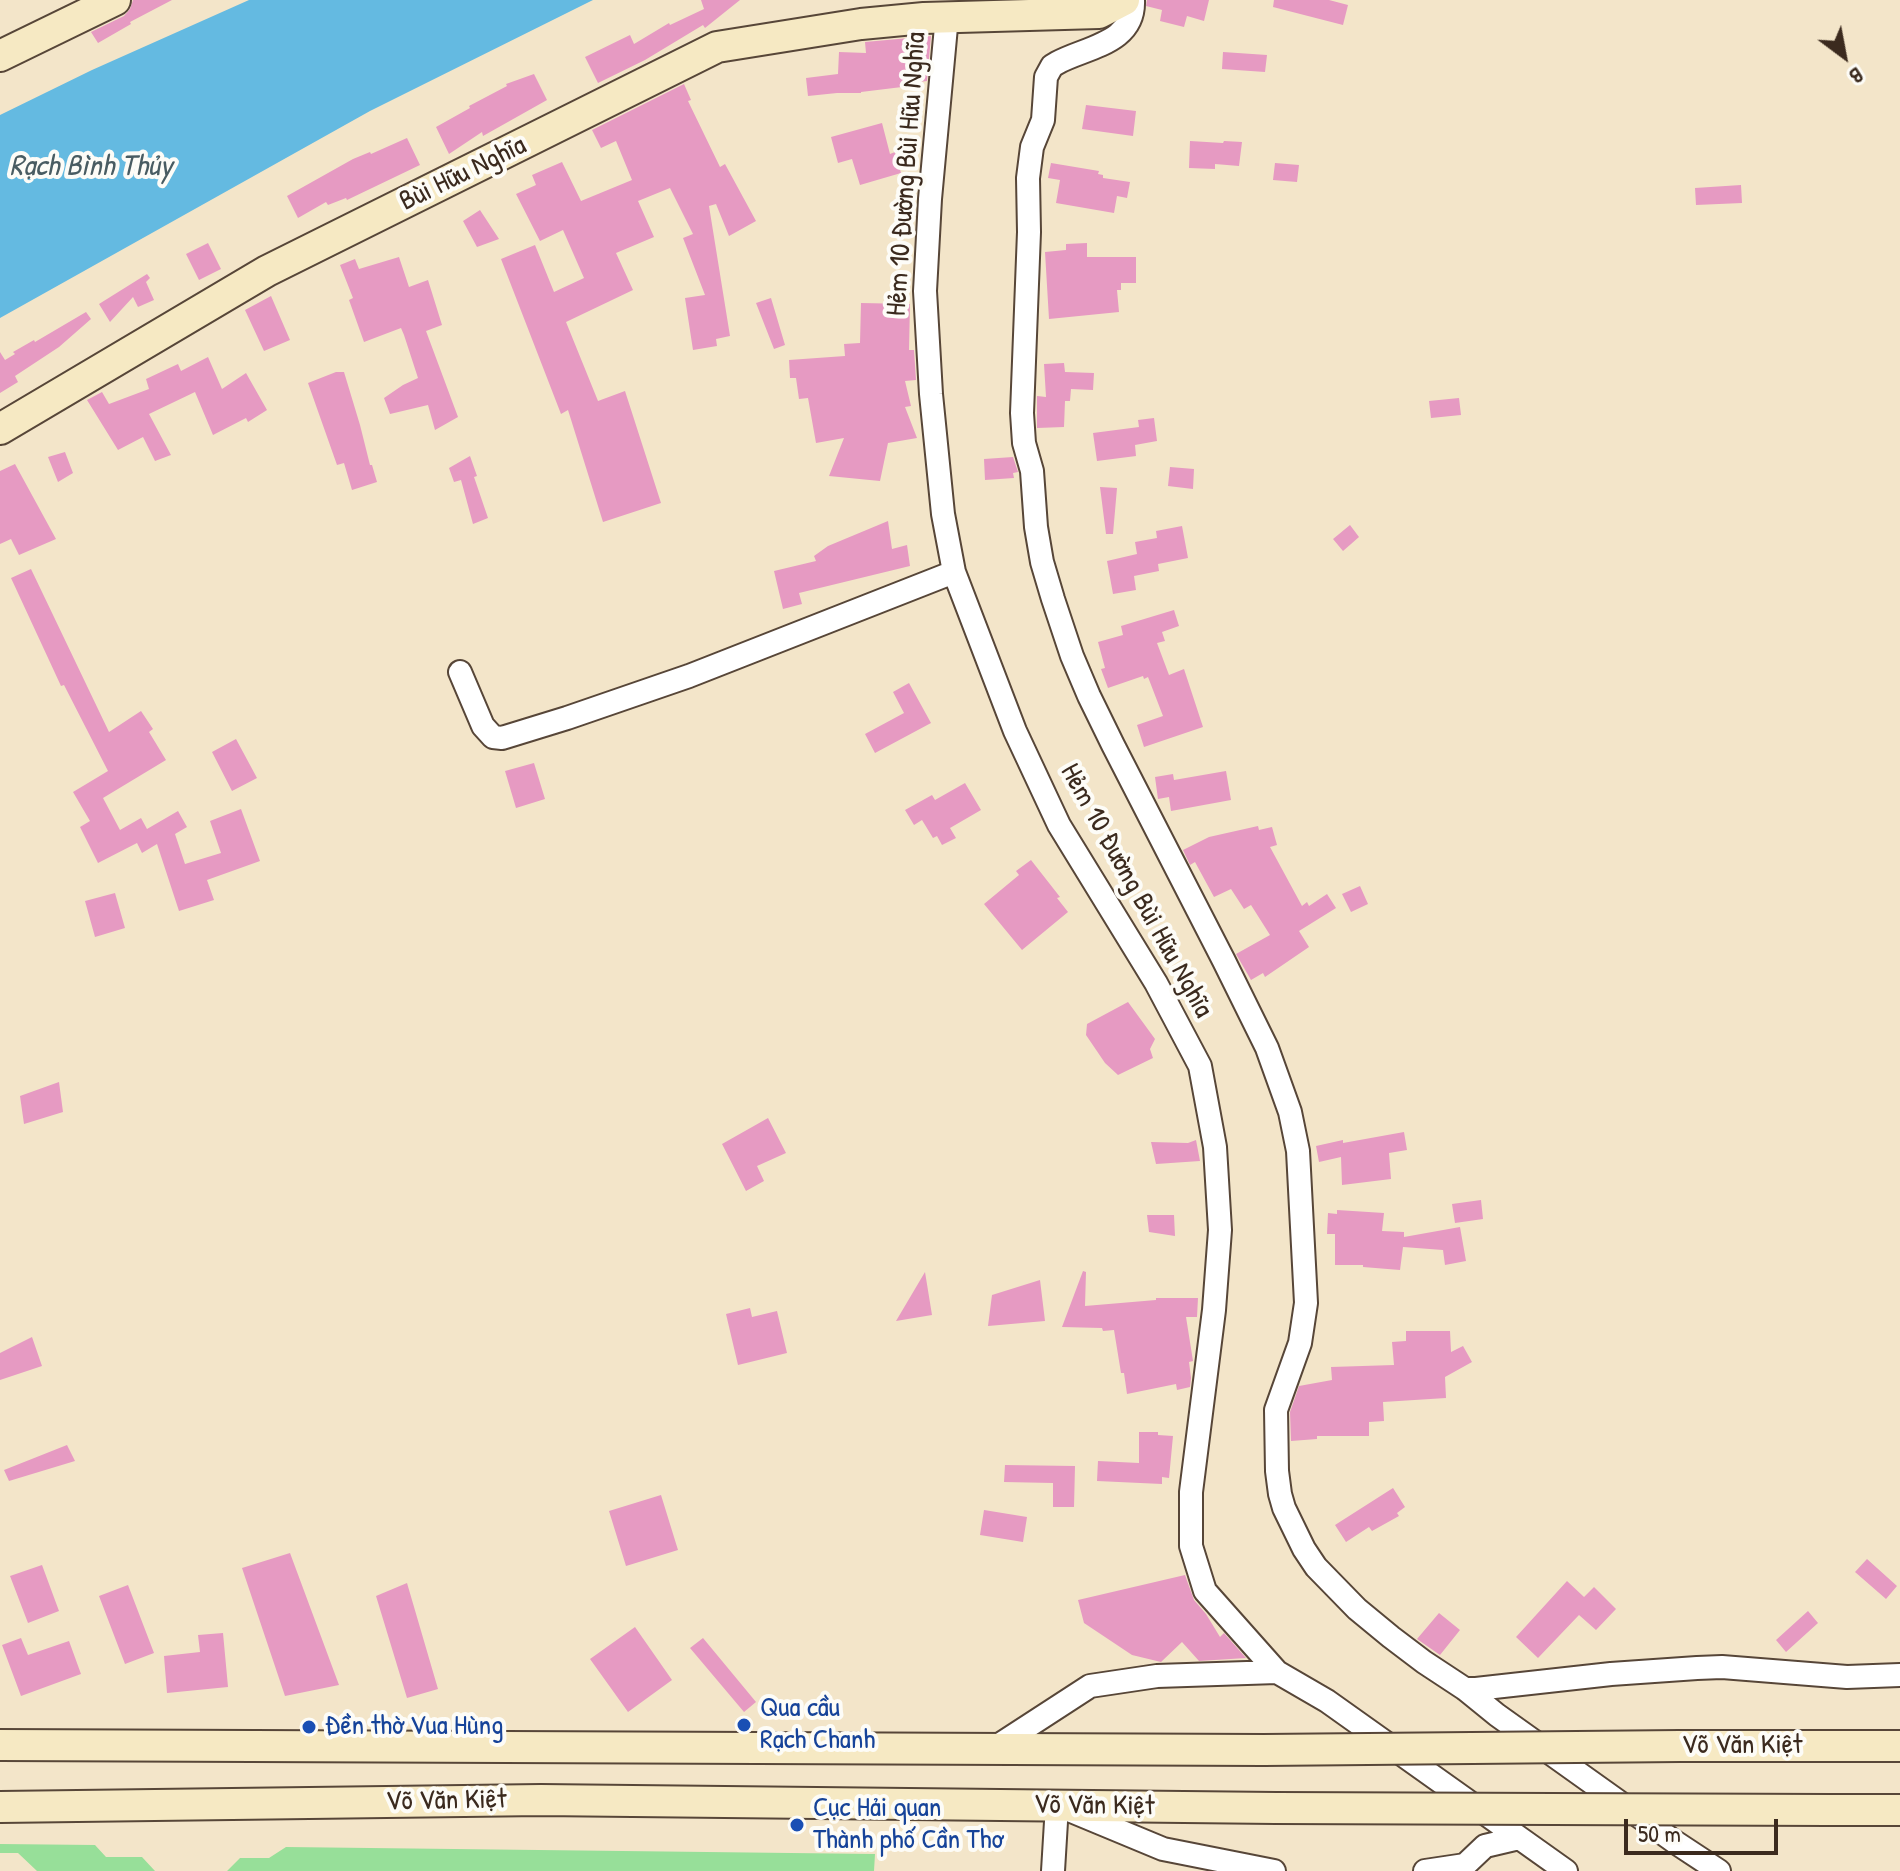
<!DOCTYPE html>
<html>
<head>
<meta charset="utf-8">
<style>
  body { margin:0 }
  #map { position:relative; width:1900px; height:1871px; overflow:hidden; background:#f3e5c9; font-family:"Patrick Hand",sans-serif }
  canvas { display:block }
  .north { position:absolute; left:1804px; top:16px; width:80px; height:80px; -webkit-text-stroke:6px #fdfcf7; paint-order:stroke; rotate:148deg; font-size:22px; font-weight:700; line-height:32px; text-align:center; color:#3b2a1e }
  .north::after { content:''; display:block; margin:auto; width:28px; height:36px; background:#3b2a1e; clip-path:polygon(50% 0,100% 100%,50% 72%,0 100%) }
  .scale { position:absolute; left:1624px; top:1819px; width:154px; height:36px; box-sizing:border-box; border:4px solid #3b2a1e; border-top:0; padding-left:10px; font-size:24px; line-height:28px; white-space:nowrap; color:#3b2a1e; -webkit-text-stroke:6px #fdfcf7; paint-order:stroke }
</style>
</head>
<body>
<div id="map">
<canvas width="1900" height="1871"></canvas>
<div class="north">B</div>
<div class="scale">50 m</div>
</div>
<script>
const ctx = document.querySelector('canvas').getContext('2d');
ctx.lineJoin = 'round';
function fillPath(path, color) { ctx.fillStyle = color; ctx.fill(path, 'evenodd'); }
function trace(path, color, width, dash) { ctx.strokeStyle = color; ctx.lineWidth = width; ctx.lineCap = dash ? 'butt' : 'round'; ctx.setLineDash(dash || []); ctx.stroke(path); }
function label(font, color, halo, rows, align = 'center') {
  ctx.font = font + ' "Patrick Hand",sans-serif'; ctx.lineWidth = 8; ctx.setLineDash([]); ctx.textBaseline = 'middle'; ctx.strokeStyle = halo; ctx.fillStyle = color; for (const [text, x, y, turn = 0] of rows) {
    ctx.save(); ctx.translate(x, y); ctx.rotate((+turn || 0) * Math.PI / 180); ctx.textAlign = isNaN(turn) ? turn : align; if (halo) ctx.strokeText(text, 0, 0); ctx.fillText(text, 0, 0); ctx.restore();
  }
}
fillPath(new Path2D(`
  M 0,1844 L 95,1845 L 106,1857 L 142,1857 L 155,1871 L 37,1871 L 18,1853 L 0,1853 Z
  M 286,1847 L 875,1854 L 874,1871 L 227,1871 L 240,1858 L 269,1858 Z`), '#97df99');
fillPath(new Path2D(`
  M 249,0 L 593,0 L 370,111 L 0,318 L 0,115 L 92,70 Z`), '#64bae1');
fillPath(new Path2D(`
  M 133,0 L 172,0 L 130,22 L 131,24 L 98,43 L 91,32 L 124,16 L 130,9 Z
  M 701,0 L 740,0 L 705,28 L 703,25 L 645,60 L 598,83 L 585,57 L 630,35 L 634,44 L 669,23 L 670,25 L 704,9 Z
  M 1147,0 L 1209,0 L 1204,21 L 1187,16 L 1184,27 L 1160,21 L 1162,10 L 1146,6 Z
  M 1274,0 L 1329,0 L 1348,5 L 1343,25 L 1273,7 Z
  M 931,36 L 927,81 L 902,84 L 902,87 L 861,92 L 861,93 L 837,93 L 808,96 L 806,78 L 838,74 L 839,52 L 866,53 L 865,42 Z
  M 1223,52 L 1267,55 L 1265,72 L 1222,69 Z
  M 534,74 L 547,100 L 483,136 L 482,132 L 449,154 L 436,127 L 470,108 L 469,106 L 507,86 L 506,84 Z
  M 684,84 L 691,100 L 688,101 L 720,167 L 725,164 L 756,221 L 729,236 L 716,204 L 709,206 L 730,336 L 716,339 L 717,346 L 693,350 L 685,298 L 705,295 L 683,238 L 693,234 L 670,188 L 638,201 L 654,237 L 616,253 L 633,290 L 566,322 L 598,401 L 625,391 L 661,503 L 603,522 L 568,410 L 561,414 L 501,259 L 535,245 L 554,292 L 584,278 L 563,230 L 540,241 L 516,194 L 536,185 L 532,175 L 562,162 L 581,201 L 632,180 L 616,141 L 601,148 L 592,130 Z
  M 1086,105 L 1136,111 L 1133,136 L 1082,129 Z
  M 882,123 L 890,154 L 895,152 L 901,173 L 860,185 L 852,159 L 838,163 L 831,137 Z
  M 407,138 L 420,165 L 347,200 L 346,198 L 328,205 L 326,202 L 298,218 L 287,196 L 353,159 L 370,152 L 371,154 Z
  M 1190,141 L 1223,143 L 1224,141 L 1242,142 L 1239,166 L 1215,164 L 1215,169 L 1189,168 Z
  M 1051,163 L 1099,171 L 1098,174 L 1103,175 L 1103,178 L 1130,182 L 1127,198 L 1117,196 L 1114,213 L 1056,203 L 1060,180 L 1048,178 Z
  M 1275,163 L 1299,165 L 1297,182 L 1273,180 Z
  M 1741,185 L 1742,203 L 1696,205 L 1695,188 Z
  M 480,210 L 499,239 L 477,247 L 463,221 Z
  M 208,243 L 221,269 L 199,280 L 186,254 Z
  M 1087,243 L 1087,257 L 1136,257 L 1136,283 L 1121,283 L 1121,290 L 1117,290 L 1119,312 L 1049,319 L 1045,252 L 1066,250 L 1066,244 Z
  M 399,257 L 409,287 L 428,280 L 442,325 L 426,331 L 458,417 L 435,430 L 428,405 L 390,414 L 384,398 L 403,385 L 418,378 L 404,335 L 401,328 L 364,342 L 349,300 L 353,298 L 340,265 L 355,259 L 359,269 Z
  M 147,274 L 150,278 L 146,282 L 154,300 L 138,307 L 133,297 L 110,322 L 99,304 Z
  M 271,296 L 290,340 L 264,351 L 245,310 Z
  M 771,298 L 785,345 L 774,349 L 756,303 Z
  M 861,303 L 910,304 L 909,350 L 914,350 L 916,380 L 905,381 L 911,406 L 905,407 L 917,438 L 888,443 L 880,481 L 829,476 L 844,438 L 816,443 L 808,398 L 799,399 L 796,378 L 790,378 L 789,360 L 845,356 L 844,344 L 860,343 Z
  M 86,312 L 91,319 L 59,347 L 15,376 L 18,382 L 0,393 L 0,352 L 5,360 L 15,354 L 13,352 L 34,340 L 35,342 Z
  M 208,357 L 222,389 L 246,373 L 267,410 L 248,422 L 246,418 L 213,435 L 195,392 L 149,414 L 171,455 L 155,461 L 143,437 L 118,450 L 87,400 L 102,392 L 109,404 L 149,389 L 146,379 L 178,364 L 181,371 Z
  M 1064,363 L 1065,372 L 1094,373 L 1093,390 L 1071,389 L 1070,401 L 1065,401 L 1064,427 L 1037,428 L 1037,396 L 1046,397 L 1044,364 Z
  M 336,372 L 344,372 L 360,425 L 370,465 L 372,465 L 377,482 L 352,490 L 344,463 L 337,465 L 308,383 Z
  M 1459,398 L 1461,415 L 1431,418 L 1429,401 Z
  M 1154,418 L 1157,441 L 1135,445 L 1136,456 L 1097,461 L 1093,433 L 1139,427 L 1138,420 Z
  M 65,452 L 73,473 L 58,482 L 48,457 Z
  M 470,456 L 477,476 L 474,477 L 488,518 L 473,524 L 461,480 L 454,482 L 449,468 Z
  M 1013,457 L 1018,472 L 1013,473 L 1014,478 L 985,480 L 984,459 Z
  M 15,464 L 56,539 L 19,555 L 11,539 L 0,544 L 0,471 Z
  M 1170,467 L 1194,469 L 1193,489 L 1168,486 Z
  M 1100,487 L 1117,488 L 1113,534 L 1106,534 Z
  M 888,521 L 892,549 L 907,545 L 910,566 L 799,593 L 802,604 L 783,609 L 774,571 L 816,561 L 814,556 L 828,546 Z
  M 1350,525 L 1359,537 L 1343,551 L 1333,539 Z
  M 1182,526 L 1188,558 L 1158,564 L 1159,571 L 1134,576 L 1136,590 L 1113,594 L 1107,561 L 1137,554 L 1135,542 L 1157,538 L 1156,531 Z
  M 31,569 L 109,732 L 141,711 L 153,729 L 149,732 L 166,760 L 103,798 L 120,830 L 141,818 L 147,829 L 178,811 L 187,827 L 175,834 L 185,864 L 221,853 L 210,821 L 241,809 L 260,861 L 207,880 L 214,900 L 179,911 L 157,844 L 142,853 L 137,843 L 98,863 L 80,827 L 90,821 L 73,792 L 108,771 L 64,685 L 61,686 L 11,578 Z
  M 1174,610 L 1179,626 L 1162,632 L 1165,641 L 1157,643 L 1169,675 L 1184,669 L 1203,727 L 1144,747 L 1137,725 L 1163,716 L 1148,677 L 1144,679 L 1143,676 L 1108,688 L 1101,669 L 1105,668 L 1098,642 L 1123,635 L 1121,626 Z
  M 909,683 L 931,723 L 875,753 L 865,734 L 904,713 L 893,692 Z
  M 236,739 L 257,778 L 232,791 L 212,752 Z
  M 534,763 L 545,799 L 516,808 L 505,771 Z
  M 1226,771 L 1231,800 L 1171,811 L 1169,797 L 1158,799 L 1155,777 L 1173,774 L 1174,780 Z
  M 965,783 L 981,810 L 950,828 L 956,838 L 942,845 L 937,836 L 933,838 L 922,820 L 914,825 L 905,810 L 932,795 L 935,800 Z
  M 1258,826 L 1259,830 L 1272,827 L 1277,845 L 1270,847 L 1302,906 L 1307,902 L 1309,906 L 1327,894 L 1336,908 L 1299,931 L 1309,947 L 1265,977 L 1263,973 L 1251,980 L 1236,954 L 1270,935 L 1251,905 L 1244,909 L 1231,889 L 1214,897 L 1195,862 L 1190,865 L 1183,850 L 1209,837 Z
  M 1031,860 L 1060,897 L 1057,898 L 1068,912 L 1022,950 L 984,904 L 1019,875 L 1016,871 Z
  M 1360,886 L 1368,904 L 1351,912 L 1342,894 Z
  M 115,893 L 125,928 L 95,937 L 85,901 Z
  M 1128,1002 L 1155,1039 L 1150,1049 L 1153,1058 L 1118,1075 L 1105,1063 L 1086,1035 L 1087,1024 Z
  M 59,1082 L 63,1112 L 24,1124 L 20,1096 Z
  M 768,1118 L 786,1153 L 757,1166 L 764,1181 L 746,1191 L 722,1144 Z
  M 1404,1132 L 1407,1150 L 1389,1153 L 1391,1179 L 1342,1185 L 1341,1157 L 1319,1162 L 1316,1146 L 1343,1140 L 1343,1143 Z
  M 1196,1140 L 1200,1161 L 1156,1164 L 1151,1142 L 1188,1143 Z
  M 1481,1200 L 1483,1219 L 1455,1223 L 1452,1204 Z
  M 1337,1210 L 1384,1213 L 1382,1231 L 1404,1232 L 1404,1237 L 1460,1227 L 1466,1261 L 1445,1265 L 1443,1250 L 1403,1247 L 1400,1270 L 1363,1267 L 1363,1265 L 1335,1265 L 1335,1234 L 1327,1234 L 1328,1213 L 1337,1214 Z
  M 1147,1215 L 1174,1215 L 1175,1236 L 1149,1232 Z
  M 1083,1271 L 1086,1272 L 1085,1306 L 1156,1300 L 1156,1298 L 1198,1298 L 1197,1317 L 1186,1317 L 1193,1361 L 1189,1362 L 1191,1378 L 1190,1387 L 1177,1390 L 1176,1384 L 1127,1394 L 1124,1373 L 1121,1373 L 1114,1330 L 1103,1331 L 1102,1328 L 1062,1327 Z
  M 925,1272 L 932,1315 L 896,1321 Z
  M 1040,1280 L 1045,1321 L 988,1326 L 992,1295 Z
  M 750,1308 L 752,1317 L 777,1311 L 787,1353 L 738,1365 L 726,1314 Z
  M 1406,1331 L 1450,1331 L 1451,1352 L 1463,1346 L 1472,1362 L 1445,1377 L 1446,1398 L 1383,1402 L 1384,1421 L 1369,1422 L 1369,1436 L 1317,1436 L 1317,1439 L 1291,1441 L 1290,1412 L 1299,1386 L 1332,1380 L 1331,1367 L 1394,1365 L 1392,1342 L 1406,1341 Z
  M 32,1337 L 42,1366 L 0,1380 L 0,1353 Z
  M 1139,1432 L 1158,1432 L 1158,1435 L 1173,1436 L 1169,1478 L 1162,1477 L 1162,1484 L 1097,1481 L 1098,1461 L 1139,1463 Z
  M 67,1445 L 75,1461 L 9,1481 L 4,1470 Z
  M 1005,1465 L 1075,1466 L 1074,1507 L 1053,1507 L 1053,1483 L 1004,1482 Z
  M 1393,1488 L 1405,1507 L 1397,1513 L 1399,1516 L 1372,1531 L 1369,1527 L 1346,1542 L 1335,1525 Z
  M 661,1495 L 678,1550 L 626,1566 L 609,1511 Z
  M 984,1510 L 1027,1517 L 1023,1542 L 980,1535 Z
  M 290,1553 L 339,1685 L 285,1696 L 242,1568 Z
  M 1867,1559 L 1897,1586 L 1886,1599 L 1855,1572 Z
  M 42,1565 L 59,1611 L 28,1623 L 10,1576 Z
  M 1185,1575 L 1194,1600 L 1206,1614 L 1220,1637 L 1224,1633 L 1246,1658 L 1199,1661 L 1182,1642 L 1161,1662 L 1132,1655 L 1084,1623 L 1078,1600 Z
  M 1567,1581 L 1584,1597 L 1594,1587 L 1616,1609 L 1596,1630 L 1579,1615 L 1538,1658 L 1516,1637 Z
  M 407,1583 L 438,1689 L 407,1698 L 376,1596 Z
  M 128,1585 L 154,1653 L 125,1664 L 99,1596 Z
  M 1808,1611 L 1818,1623 L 1786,1652 L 1776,1640 Z
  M 1439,1613 L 1460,1630 L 1440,1655 L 1417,1639 Z
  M 635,1627 L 672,1680 L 628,1712 L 590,1659 Z
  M 223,1633 L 228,1687 L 167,1693 L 164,1656 L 200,1652 L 198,1635 Z
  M 21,1638 L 28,1655 L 69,1641 L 81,1674 L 21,1696 L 2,1645 Z
  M 703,1638 L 756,1702 L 744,1712 L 690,1648 Z`), '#e69ac2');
const street = new Path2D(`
  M 1133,0 C 1135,44 1086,47 1057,63 L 1052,66 L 1046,77 L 1043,120 L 1032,147 L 1028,178 L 1029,232 L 1022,413 L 1024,443 L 1032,471 L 1036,527 L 1042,562 L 1053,599 L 1072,656 L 1089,696 L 1113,745 L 1224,961 L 1267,1048 L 1290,1112 L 1298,1151 L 1306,1303 L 1300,1343 L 1276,1410 L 1277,1471 L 1280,1494 L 1284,1508 L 1304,1549 L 1316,1567 L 1357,1609 L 1391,1637 L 1424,1662 L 1465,1689 L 1497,1715 L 1675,1842 L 1719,1871
  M 947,16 L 930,199 L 925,291 L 931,394 L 943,514 L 954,572 L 1015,731 L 1059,825 L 1156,983 L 1200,1066 L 1215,1147 L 1220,1230 L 1214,1310 L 1191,1492 L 1191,1546 L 1205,1591 L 1277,1672 L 1327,1701 L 1566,1871
  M 460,672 L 483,726 L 493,737 L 502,738 L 567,718 L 689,676 L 954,572
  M 1465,1689 L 1476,1689 L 1611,1674 L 1697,1668 L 1722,1667 L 1847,1677 L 1900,1675
  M 993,1749 L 1090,1686 L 1157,1676 L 1277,1672
  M 1053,1871 L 1057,1805 L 1163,1849 L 1274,1871
  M 1425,1871 L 1465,1865 L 1485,1846 L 1519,1838`);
const secondary = new Path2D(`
  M 0,56 L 115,0
  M 0,429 L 267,271 L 717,47 L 861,24 L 924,18 L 1099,13 L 1124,0
  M 0,1745 L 1264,1750
  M 1680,1746 L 1900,1746
  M 0,1807 L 541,1800 L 1276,1808
  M 1829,1810 L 1900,1810`);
trace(street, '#574638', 26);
trace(secondary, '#574638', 34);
trace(street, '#fff', 22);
trace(secondary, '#f6e9c3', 30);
const secondaryBridge = new Path2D(`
  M 1264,1750 L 1680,1746
  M 1276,1808 L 1829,1810`);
trace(secondaryBridge, '#574638', 34, []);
trace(secondaryBridge, '#f6e9c3', 30);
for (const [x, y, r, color] of [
  [744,1725,8,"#1a4fb4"],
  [309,1727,8,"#1a4fb4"],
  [797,1825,8,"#1a4fb4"]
]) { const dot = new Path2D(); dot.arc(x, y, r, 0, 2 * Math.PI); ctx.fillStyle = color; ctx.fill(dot); trace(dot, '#fdfcf7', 3); }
label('28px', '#3b2a1e', '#fdfcf7', [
  ["Bùi Hữu Nghĩa",463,174,-26],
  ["Hẻm 10 Đường Bùi Hữu Nghĩa",907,174,-86],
  ["Hẻm 10 Đường Bùi Hữu Nghĩa",1136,891,61],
  ["Võ Văn Kiệt",1742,1746],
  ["Võ Văn Kiệt",446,1801,-1],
  ["Võ Văn Kiệt",1094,1806,1]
]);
label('28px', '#164399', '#fdfcf7', [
  ["Qua cầu",760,1709],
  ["Rạch Chanh",760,1741],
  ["Đền thờ Vua Hùng",325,1727],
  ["Cục Hải quan",813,1809],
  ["Thành phố Cần Thơ",813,1841]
], 'left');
label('italic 30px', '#495c62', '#fdfcf7', [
  ["Rạch Bình Thủy",91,167]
]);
</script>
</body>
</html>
